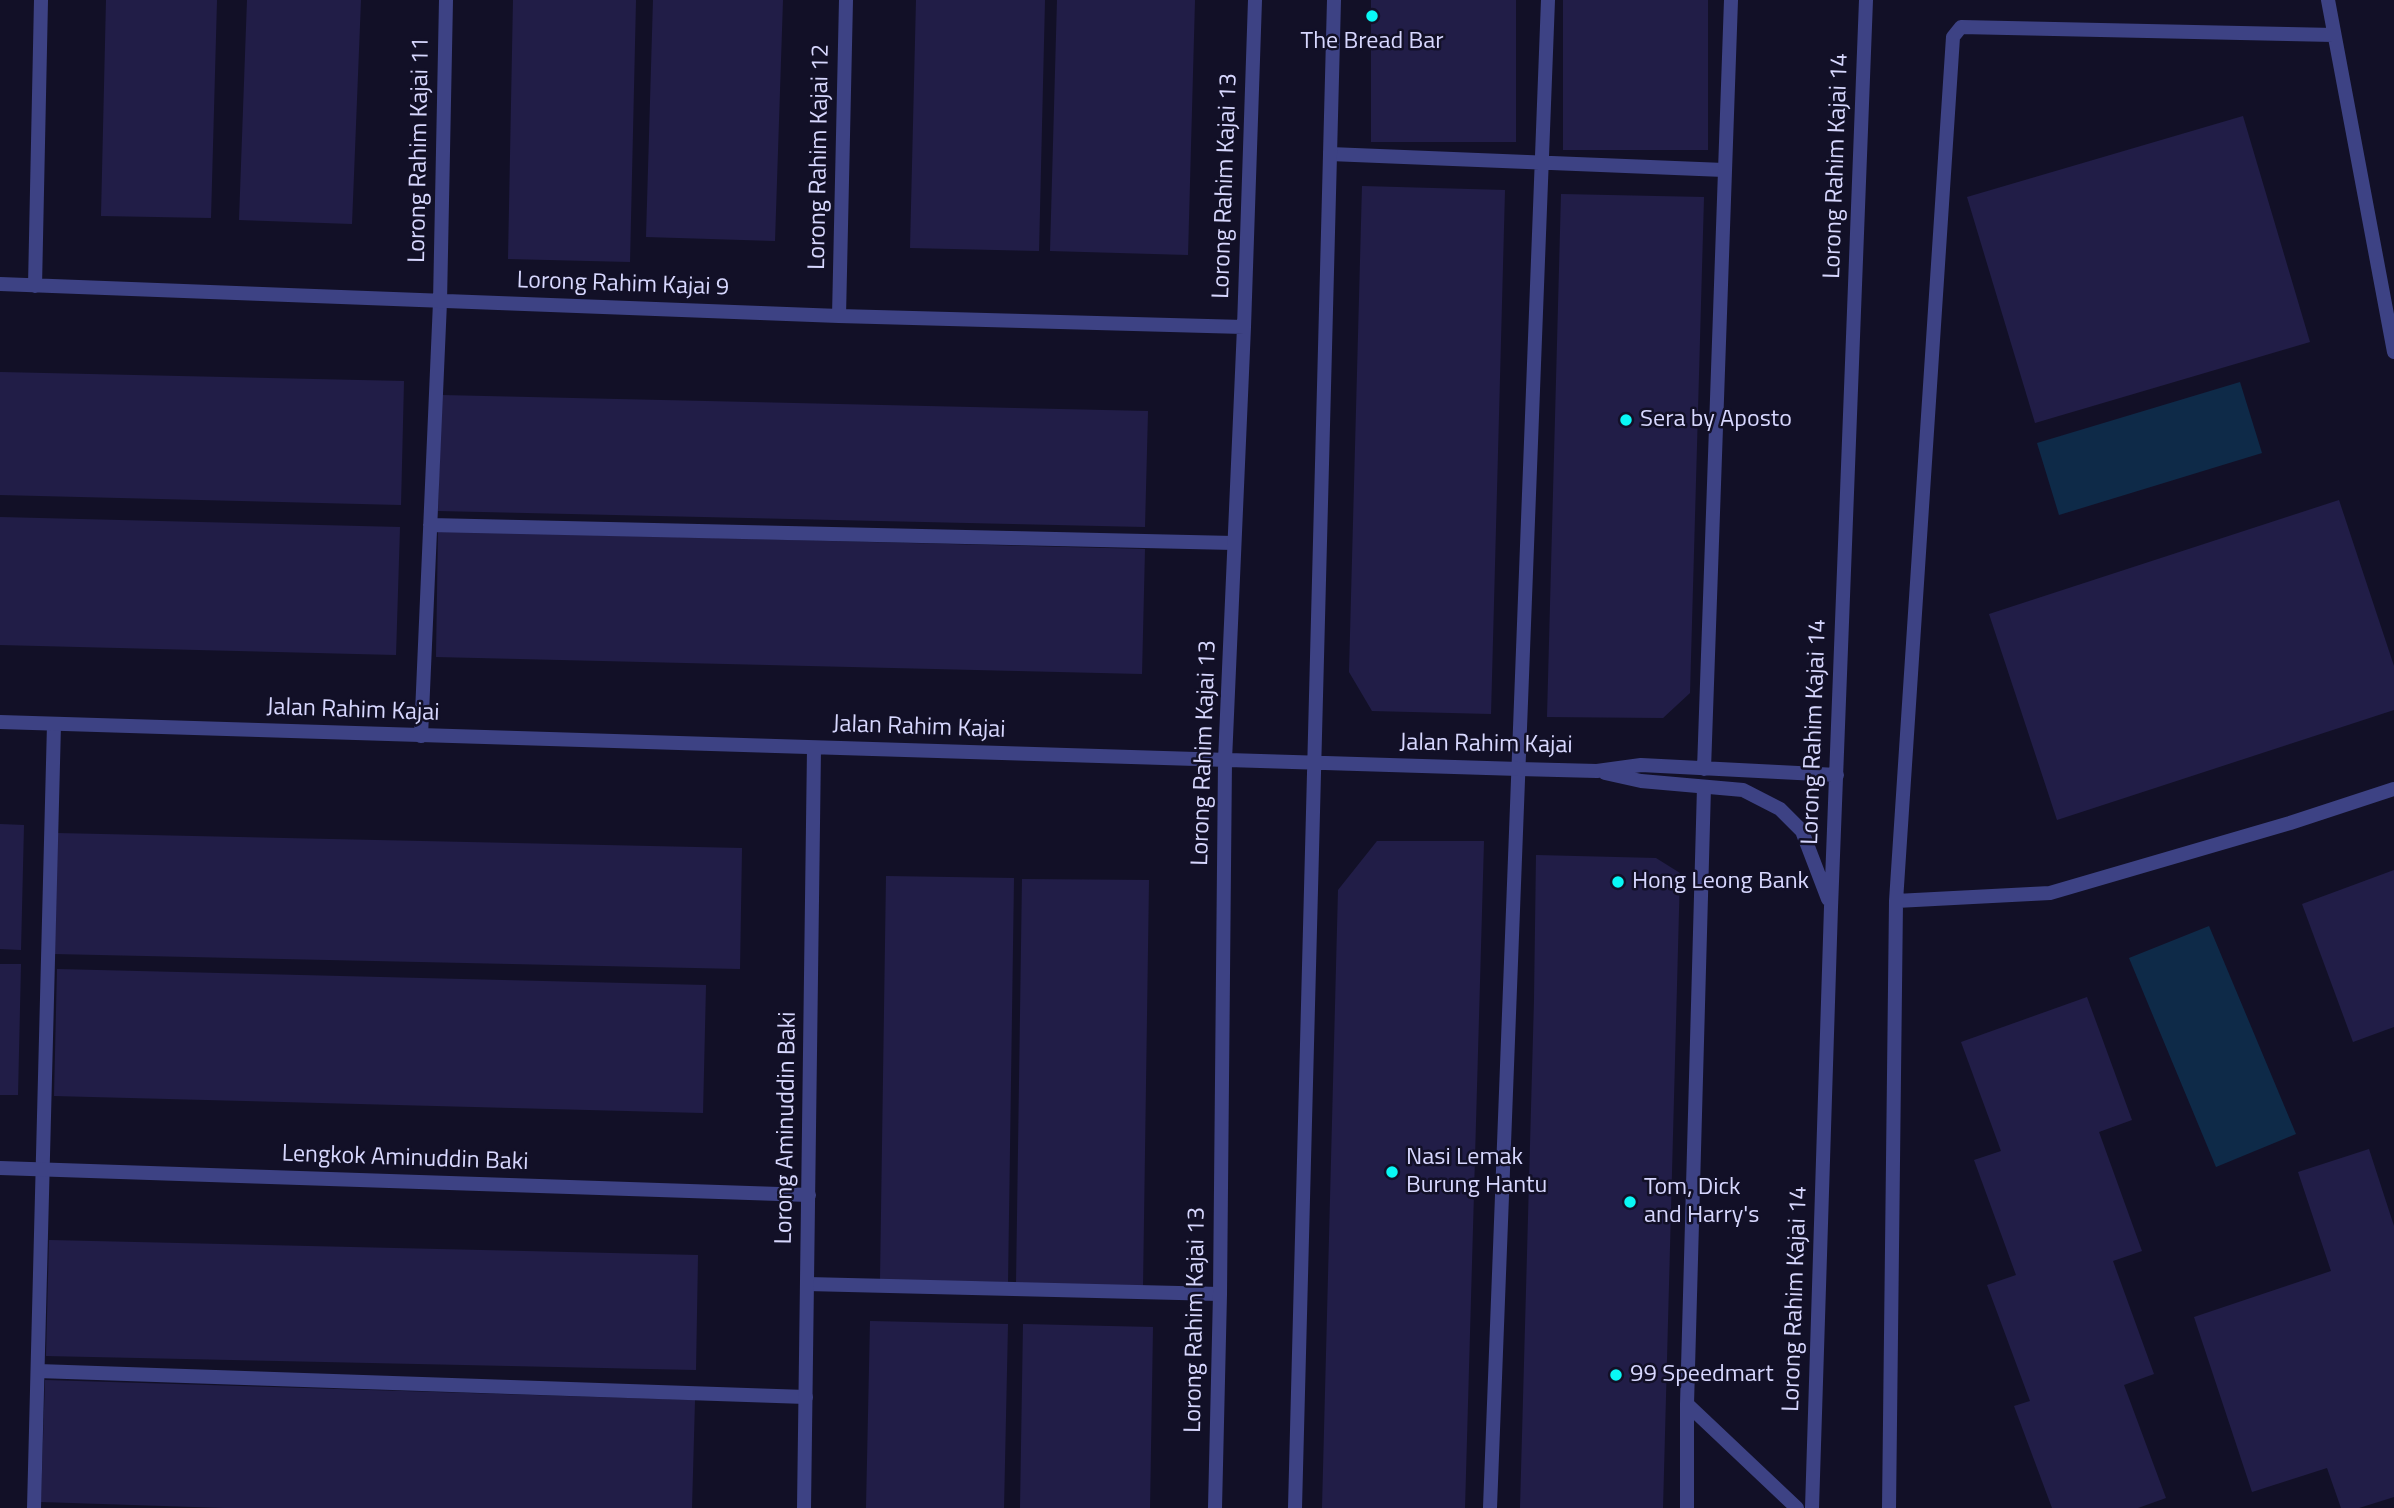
<!DOCTYPE html>
<html>
<head>
<meta charset="utf-8">
<style>
  body { margin:0 }
  canvas { display:block; background:#121027 }
</style>
</head>
<body>
<canvas width="2394" height="1508"></canvas>
<script>
const ctx = document.querySelector('canvas').getContext('2d');
ctx.lineJoin = 'round';
function fillPath(path, color) { ctx.fillStyle = color; ctx.fill(path, 'evenodd'); }
function trace(path, color, width, dash) { ctx.strokeStyle = color; ctx.lineWidth = width; ctx.lineCap = dash ? 'butt' : 'round'; ctx.setLineDash(dash || []); ctx.stroke(path); }
function label(font, color, halo, rows, align = 'center') {
  ctx.font = font + ' "Titillium Web",sans-serif'; ctx.lineWidth = 5; ctx.setLineDash([]); ctx.textBaseline = 'middle'; ctx.strokeStyle = halo; ctx.fillStyle = color; for (const [text, x, y, turn = 0] of rows) {
    ctx.save(); ctx.translate(x, y); ctx.rotate((+turn || 0) * Math.PI / 180); ctx.textAlign = isNaN(turn) ? turn : align; if (halo) ctx.strokeText(text, 0, 0); ctx.fillText(text, 0, 0); ctx.restore();
  }
}
fillPath(new Path2D(`
  M 2240,382 L 2262,453 L 2059,515 L 2037,443 Z
  M 2209,926 L 2296,1134 L 2216,1167 L 2129,958 Z`), '#0e2a48');
fillPath(new Path2D(`
  M 106,0 L 217,0 L 211,218 L 101,216 Z
  M 247,0 L 361,0 L 352,224 L 239,220 Z
  M 513,0 L 636,0 L 630,262 L 508,259 Z
  M 653,0 L 783,0 L 775,241 L 646,237 Z
  M 916,0 L 1045,0 L 1039,251 L 910,248 Z
  M 1057,0 L 1195,0 L 1188,255 L 1050,251 Z
  M 1371,0 L 1516,0 L 1516,142 L 1371,142 Z
  M 1563,0 L 1708,0 L 1708,150 L 1563,150 Z
  M 2243,116 L 2310,342 L 2035,423 L 1967,197 Z
  M 1362,186 L 1505,190 L 1491,714 L 1372,711 L 1349,672 Z
  M 1561,194 L 1704,197 L 1690,693 L 1663,718 L 1547,717 Z
  M 0,372 L 404,381 L 401,505 L 0,495 Z
  M 441,395 L 1148,411 L 1145,527 L 438,511 Z
  M 2339,500 L 2394,666 L 2394,710 L 2057,820 L 1989,614 Z
  M 0,517 L 400,527 L 396,655 L 0,645 Z
  M 438,531 L 1145,549 L 1142,674 L 436,657 Z
  M 0,824 L 24,825 L 21,950 L 0,949 Z
  M 56,833 L 742,848 L 740,969 L 54,954 Z
  M 1377,841 L 1484,841 L 1465,1508 L 1322,1508 L 1338,890 Z
  M 1536,855 L 1656,858 L 1680,873 L 1663,1508 L 1520,1508 L 1534,1000 Z
  M 2394,870 L 2394,1027 L 2353,1042 L 2302,904 Z
  M 886,876 L 1014,878 L 1008,1282 L 880,1280 Z
  M 1022,879 L 1149,880 L 1143,1286 L 1016,1284 Z
  M 0,964 L 21,964 L 18,1095 L 0,1095 Z
  M 57,969 L 706,985 L 703,1113 L 54,1096 Z
  M 2087,997 L 2132,1120 L 2099,1132 L 2142,1251 L 2113,1261 L 2154,1374 L 2124,1385 L 2166,1498 L 2138,1508 L 2052,1508 L 2014,1406 L 2030,1401 L 1987,1285 L 2016,1275 L 1974,1160 L 2001,1151 L 1961,1042 Z
  M 2369,1149 L 2394,1226 L 2394,1497 L 2359,1508 L 2341,1508 L 2327,1468 L 2252,1492 L 2194,1317 L 2331,1271 L 2298,1172 Z
  M 49,1240 L 698,1255 L 696,1370 L 46,1356 Z
  M 870,1321 L 1008,1324 L 1004,1508 L 866,1508 Z
  M 1023,1324 L 1153,1327 L 1150,1508 L 1020,1508 Z
  M 45,1380 L 695,1400 L 692,1508 L 224,1508 L 41,1502 Z`), '#211d47');
trace(new Path2D(`
  M 2328,0 L 2394,352
  M 1330,154 L 1724,170
  M 430,525 L 1234,543
  M 421,736 L 440,302
  M 1896,901 L 2050,893 L 2290,823 L 2394,789
  M 807,1284 L 1220,1294
  M 38,1371 L 806,1397
  M 34,1508 L 54,724
  M 1490,1508 L 1548,0
  M 1889,1508 L 1896,901 L 1953,37 L 1961,27 L 2334,35`), '#3d4284', 14);
trace(new Path2D(`
  M 0,284 L 839,316 L 1244,327
  M 35,286 L 41,0
  M 440,302 L 446,0
  M 839,316 L 846,0
  M 0,722 L 1519,769 L 1597,771 L 1641,765 L 1837,775
  M 1704,769 L 1731,0
  M 1605,773 L 1641,781 L 1743,790 L 1780,809 L 1802,831 L 1828,899
  M 0,1168 L 809,1195
  M 1687,1404 L 1797,1508
  M 804,1508 L 814,748
  M 1215,1508 L 1220,1294 L 1225,760 L 1244,327 L 1255,0
  M 1295,1508 L 1334,0
  M 1687,1508 L 1687,1404 L 1704,787
  M 1812,1508 L 1831,907 L 1866,0`), '#3d4284', 14);
for (const [x, y, r, color] of [
  [1372,16,7,"#09f8f5"],
  [1626,420,7,"#09f8f5"],
  [1618,882,7,"#09f8f5"],
  [1392,1172,7,"#09f8f5"],
  [1630,1202,7,"#09f8f5"],
  [1616,1375,7,"#09f8f5"]
]) { const dot = new Path2D(); dot.arc(x, y, r, 0, 2 * Math.PI); ctx.fillStyle = color; ctx.fill(dot); trace(dot, '#121027', 2.5); }
label('24px', '#d7d7fe', '#121027', [
  ["The Bread Bar",1372,42,"center"],
  ["Sera by Aposto",1640,420],
  ["Hong Leong Bank",1632,882],
  ["Nasi Lemak",1406,1158],
  ["Burung Hantu",1406,1186],
  ["Tom, Dick",1644,1188],
  ["and Harry's",1644,1216],
  ["99 Speedmart",1630,1375]
], 'left');
label('24px', '#d7d7fe', '#121027', [
  ["Lorong Rahim Kajai 11",420,150,-89],
  ["Lorong Rahim Kajai 12",820,157,-89],
  ["Lorong Rahim Kajai 14",1837,166,-88],
  ["Lorong Rahim Kajai 13",1226,186,-88],
  ["Lorong Rahim Kajai 9",623,285,2],
  ["Jalan Rahim Kajai",353,711,2],
  ["Jalan Rahim Kajai",919,728,2],
  ["Lorong Rahim Kajai 14",1815,732,-88],
  ["Jalan Rahim Kajai",1486,745,1],
  ["Lorong Rahim Kajai 13",1205,753,-88],
  ["Lorong Aminuddin Baki",787,1128,-89],
  ["Lengkok Aminuddin Baki",405,1159,2],
  ["Lorong Rahim Kajai 14",1796,1299,-88],
  ["Lorong Rahim Kajai 13",1196,1320,-89]
]);
</script>
</body>
</html>
